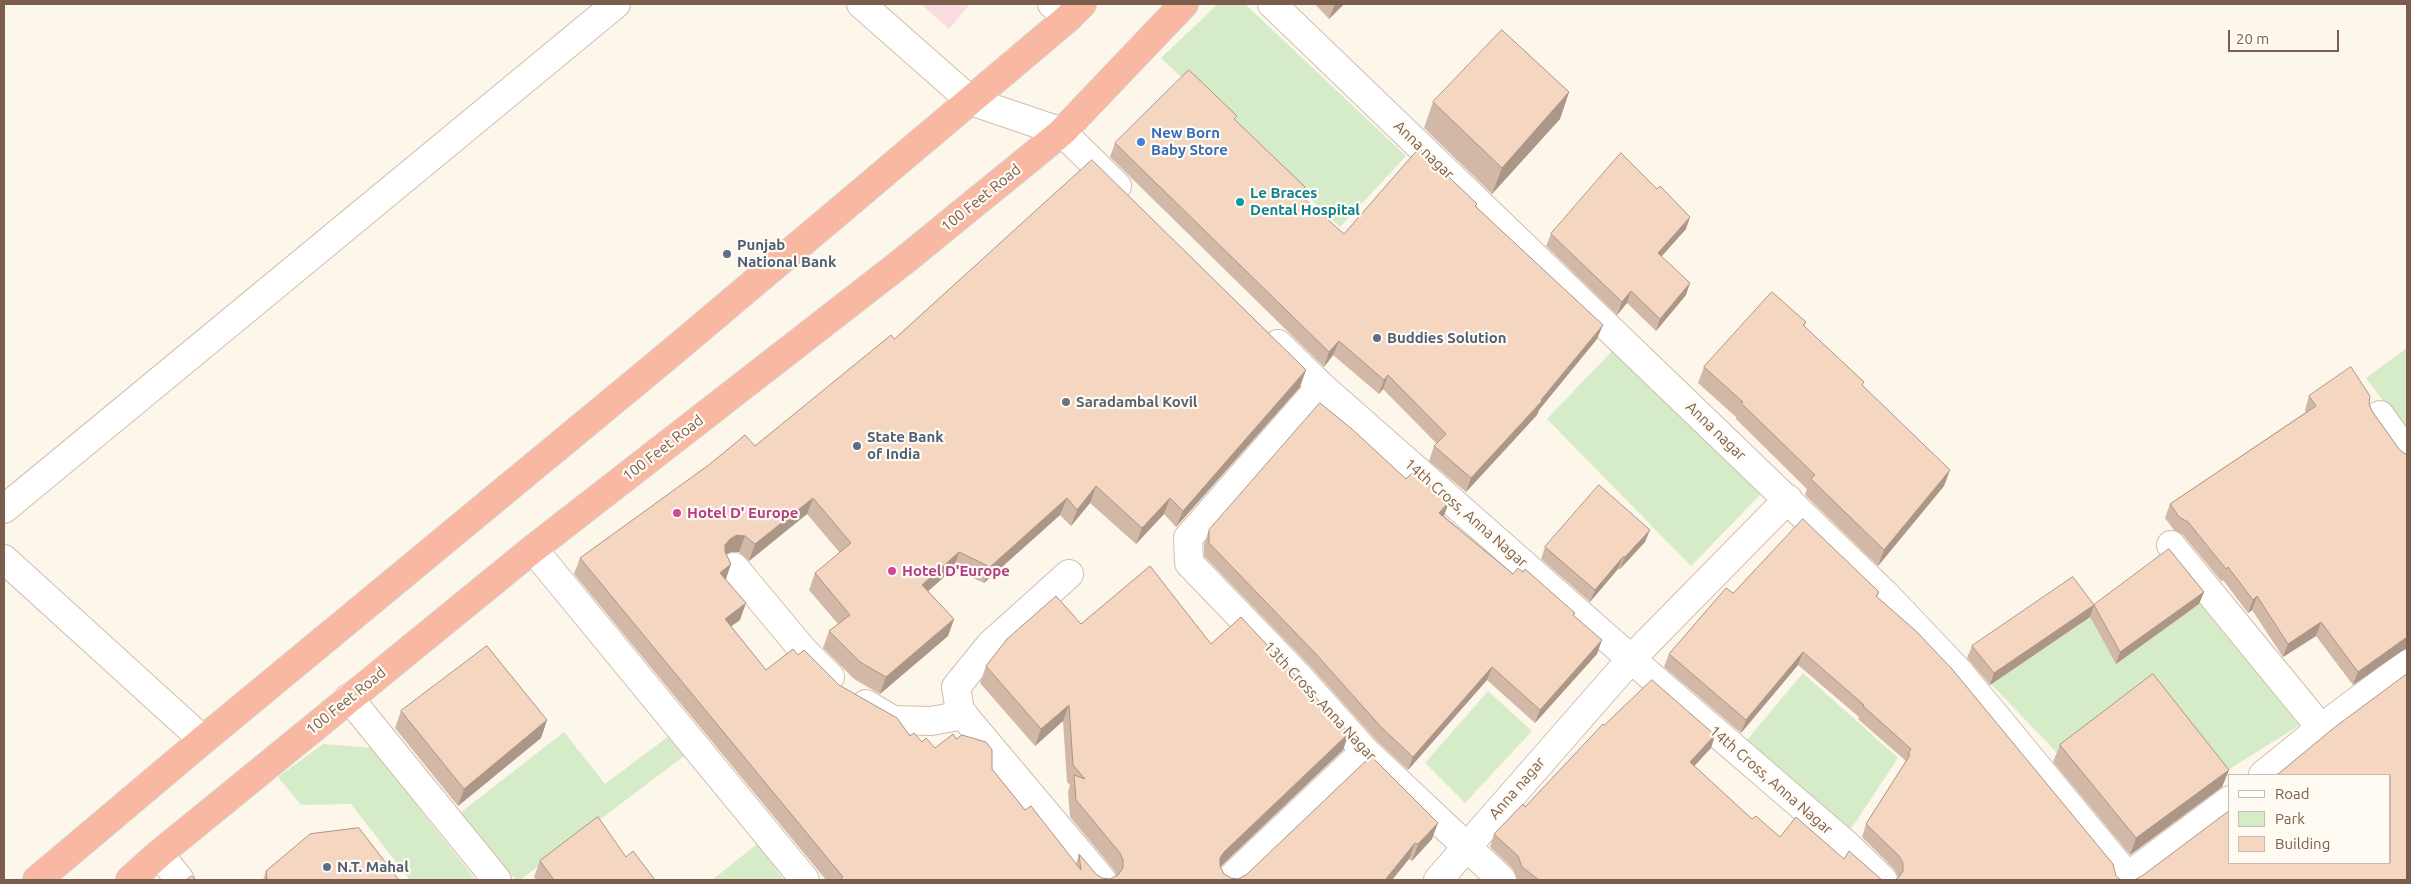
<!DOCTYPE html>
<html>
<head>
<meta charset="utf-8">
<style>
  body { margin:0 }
  #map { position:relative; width:2411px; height:884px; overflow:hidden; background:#fdf6eb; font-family:Ubuntu,sans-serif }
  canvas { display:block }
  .frame { position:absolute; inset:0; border:5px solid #7a5d4c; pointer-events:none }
  .legend { position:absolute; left:2228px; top:774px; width:162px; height:90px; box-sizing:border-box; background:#fffaf2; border:1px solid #cabbb0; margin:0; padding:6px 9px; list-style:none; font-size:15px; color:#7a5d4c }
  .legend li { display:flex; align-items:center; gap:10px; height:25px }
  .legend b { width:25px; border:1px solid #cabbb0 }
  .scale { position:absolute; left:2228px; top:30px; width:111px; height:22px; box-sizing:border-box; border:2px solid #7a5d4c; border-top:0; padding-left:6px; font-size:15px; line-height:18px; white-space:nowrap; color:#7a5d4c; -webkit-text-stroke:4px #fffaf2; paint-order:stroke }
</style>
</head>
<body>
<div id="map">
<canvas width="2411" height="884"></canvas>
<div class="frame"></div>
<ul class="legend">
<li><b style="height:6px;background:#fff"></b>Road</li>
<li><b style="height:14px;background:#d6ecc8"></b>Park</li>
<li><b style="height:14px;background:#f4d6c1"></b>Building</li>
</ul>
<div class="scale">20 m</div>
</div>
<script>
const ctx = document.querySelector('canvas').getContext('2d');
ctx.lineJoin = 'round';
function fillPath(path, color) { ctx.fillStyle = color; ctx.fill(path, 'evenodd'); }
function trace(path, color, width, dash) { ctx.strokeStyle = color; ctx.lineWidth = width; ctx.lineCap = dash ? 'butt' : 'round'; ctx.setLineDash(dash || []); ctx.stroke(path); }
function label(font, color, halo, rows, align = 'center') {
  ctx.font = font + ' Ubuntu,sans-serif'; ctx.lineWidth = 4.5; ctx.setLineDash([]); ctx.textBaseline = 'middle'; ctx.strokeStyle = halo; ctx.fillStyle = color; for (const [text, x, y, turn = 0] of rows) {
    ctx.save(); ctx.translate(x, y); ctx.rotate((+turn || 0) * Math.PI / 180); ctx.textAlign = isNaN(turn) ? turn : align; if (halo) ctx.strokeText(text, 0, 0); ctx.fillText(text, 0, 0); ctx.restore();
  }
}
fillPath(new Path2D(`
  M 921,4 L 970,4 L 949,29 Z`), '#fbdde1');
fillPath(new Path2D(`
  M 1218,4 L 1245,4 L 1406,156 L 1340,227 L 1161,58 Z
  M 2407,348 L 2407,433 L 2366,378 Z
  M 1613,350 L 1763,492 L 1691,566 L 1547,419 Z
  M 2201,603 L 2303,723 L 2215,778 L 2061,757 L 1991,684 L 2090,617 L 2116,664 Z
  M 1803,673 L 1898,758 L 1849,832 L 1747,740 Z
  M 1488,691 L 1532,731 L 1465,803 L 1425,763 Z
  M 564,732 L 605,784 L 669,736 L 684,756 L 520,880 L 516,880 L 460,813 Z
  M 323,744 L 371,748 L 476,880 L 410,880 L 351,804 L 301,805 L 278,777 Z
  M 757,844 L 784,880 L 712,880 Z`), '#d6ecc8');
const minor = new Path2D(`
  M 861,4 L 971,101 L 1062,132 L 1117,186
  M 1052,4 L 1068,18
  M 1272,4 L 1885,594 L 1959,672 L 2128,877
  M 1278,344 L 1321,386 L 1631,659 L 1848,846 L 1883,880
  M 1321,386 L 1188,538 L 1189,563 L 1299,677 L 1365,751 L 1502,880
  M 2380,415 L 2407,453
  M 4,509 L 616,4
  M 2171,545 L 2321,728
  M 533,549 L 805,880
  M 4,559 L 203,740
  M 734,567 L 803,650 L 830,677
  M 1069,574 L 990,645 L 956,687 L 960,711 L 1102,880
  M 349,698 L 497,880
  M 866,704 L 893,720 L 931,721 L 964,715
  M 2263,775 L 2321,728 L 2407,664
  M 159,854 L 180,880
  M 1229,880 L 1365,751
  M 1438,880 L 1631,659 L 1788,499
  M 2123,880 L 2230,800`);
const highway = new Path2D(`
  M 37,880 L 203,740 L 671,353 L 1068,18 L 1082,4
  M 130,880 L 159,854 L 533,549 L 901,263 L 1062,132 L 1184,4`);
trace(minor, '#d1beaf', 30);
trace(highway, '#dad2cd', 30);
trace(minor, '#fff', 28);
trace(highway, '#f8b8a1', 28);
fillPath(new Path2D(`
  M 1315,4 L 1344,4 L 1329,19 Z
  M 1569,92 L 1560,119 L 1492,194 L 1424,128 L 1433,102 Z
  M 1235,121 L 1305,187 L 1301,196 L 1344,234 L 1476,206 L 1597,339 L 1539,410 L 1537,415 L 1466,492 L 1429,461 L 1434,446 L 1437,444 L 1383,389 L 1379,394 L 1333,355 L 1324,367 L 1110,157 L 1115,143 Z
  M 1686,229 L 1661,256 L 1686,295 L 1656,331 L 1627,303 L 1617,315 L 1546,246 L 1551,234 Z
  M 1806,322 L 1804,326 L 1863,386 L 1944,486 L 1878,566 L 1805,495 L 1807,489 L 1736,419 L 1736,417 L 1698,383 L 1704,367 Z
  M 894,339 L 1300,387 L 1176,527 L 1164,514 L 1136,544 L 1090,503 L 1071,526 L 1060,515 L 984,583 L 953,569 L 928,591 L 954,619 L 948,636 L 880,694 L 854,679 L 823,648 L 829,631 L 838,624 L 809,590 L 815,573 L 840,553 L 807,514 L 749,561 L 739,552 L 731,552 L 726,554 L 731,564 L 726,579 L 740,620 L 731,626 L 766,670 L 798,655 L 839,685 L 910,736 L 922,742 L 935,748 L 956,739 L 992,769 L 1025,810 L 1076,864 L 1079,854 L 1096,874 L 1102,878 L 1110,879 L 1117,876 L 1114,870 L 1070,817 L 1068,792 L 1070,785 L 1067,782 L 1063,721 L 1035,746 L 980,683 L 986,666 L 1081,624 L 1211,644 L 1349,733 L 1343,750 L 1220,867 L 1224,874 L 1231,878 L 1238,879 L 1432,839 L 1412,861 L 1409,859 L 1392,880 L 826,880 L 574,574 L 580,558 L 755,446 Z
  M 2309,396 L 2369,404 L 2372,411 L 2399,449 L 2405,454 L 2407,454 L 2407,649 L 2405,649 L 2353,685 L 2316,636 L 2283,657 L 2252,610 L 2248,613 L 2223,580 L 2222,582 L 2183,535 L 2174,530 L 2165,518 L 2170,504 L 2306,412 L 2305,410 Z
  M 1406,479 L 1449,502 L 1444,516 L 1513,574 L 1575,613 L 1574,616 L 1597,654 L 1535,723 L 1487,680 L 1408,770 L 1376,740 L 1310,666 L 1204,556 L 1204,544 L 1209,530 Z
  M 1645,542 L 1620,569 L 1618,569 L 1590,602 L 1541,559 L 1545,547 Z
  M 1879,592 L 1877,597 L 2116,876 L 1898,878 L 1898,876 L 1894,869 L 1862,837 L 1866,824 L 1906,761 L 1858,719 L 1859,717 L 1798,665 L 1741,733 L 1664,667 L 1669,654 L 1733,593 Z
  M 2204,592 L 2199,604 L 2116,664 L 2090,617 L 1990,685 L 1967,658 L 1972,646 L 2094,605 Z
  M 401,711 L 547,720 L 541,738 L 458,806 L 395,728 Z
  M 1604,725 L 1715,735 L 1711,748 L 1694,766 L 1752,819 L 1780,837 L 1844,859 L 1882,880 L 1517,880 L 1513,869 L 1490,847 L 1494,834 L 1525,807 Z
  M 2060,745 L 2229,770 L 2222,787 L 2130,855 L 2053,762 Z
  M 626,857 L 655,880 L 536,880 L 534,877 L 540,861 Z
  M 266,871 L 399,880 L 263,880 Z`), '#d2b8a6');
fillPath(new Path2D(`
  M 1335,4 L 1344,4 L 1329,19 Z
  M 1569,92 L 1560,119 L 1492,194 L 1502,168 Z
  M 1305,187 L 1300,201 L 1299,194 Z
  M 1690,217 L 1686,229 L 1654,265 L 1658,253 Z
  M 1690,283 L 1686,295 L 1656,331 L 1660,319 Z
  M 1631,291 L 1627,303 L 1617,315 L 1622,302 Z
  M 1603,325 L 1597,339 L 1539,410 L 1537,415 L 1466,492 L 1471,478 L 1541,400 Z
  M 1339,341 L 1333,355 L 1324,367 L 1329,352 Z
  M 1306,370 L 1300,387 L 1176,527 L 1183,511 Z
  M 1388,375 L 1383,389 L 1379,394 L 1384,380 Z
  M 1950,470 L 1944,486 L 1878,566 L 1884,550 Z
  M 1096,486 L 1090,503 L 1071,526 L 1077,510 Z
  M 813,498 L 807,514 L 749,561 L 755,544 Z
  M 1067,498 L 1060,515 L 984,583 L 990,567 Z
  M 1170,498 L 1164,514 L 1136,544 L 1142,528 Z
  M 1449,502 L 1444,515 L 1435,526 L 1439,513 Z
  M 1650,530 L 1645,542 L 1620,569 L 1625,557 Z
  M 737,535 L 745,536 L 739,552 L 731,552 L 724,555 L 725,545 L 730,539 Z
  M 959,552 L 953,569 L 916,602 L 922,585 Z
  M 1623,557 L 1618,569 L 1590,602 L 1595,590 Z
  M 731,564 L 725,581 L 720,573 Z
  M 2204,592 L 2199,604 L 2116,664 L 2120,652 Z
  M 2257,596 L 2252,610 L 2248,613 L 2253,600 Z
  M 746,603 L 740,620 L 719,635 L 725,619 Z
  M 2094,605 L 2090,617 L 1990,685 L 1994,673 Z
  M 954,619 L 948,636 L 880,694 L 886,677 Z
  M 2321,622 L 2316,636 L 2283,657 L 2288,644 Z
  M 2407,637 L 2407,649 L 2405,649 L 2353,685 L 2358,672 Z
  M 1602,640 L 1597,654 L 1535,723 L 1540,710 Z
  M 1803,652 L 1798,665 L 1741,733 L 1746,720 Z
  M 1492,667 L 1487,680 L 1408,770 L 1413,757 Z
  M 1069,705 L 1063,721 L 1035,746 L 1041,729 Z
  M 547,720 L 541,738 L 458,806 L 464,789 Z
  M 1349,733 L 1343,750 L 1218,869 L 1220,858 L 1224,852 Z
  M 1715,735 L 1711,748 L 1685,776 L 1690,762 Z
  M 2229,770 L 2222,787 L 2130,855 L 2136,838 Z
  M 1438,823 L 1432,839 L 1412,861 L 1418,844 Z
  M 1415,843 L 1409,859 L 1392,880 L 1385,880 Z`), '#ab9687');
const building = new Path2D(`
  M 1502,30 L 1569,92 L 1502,168 L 1433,102 Z
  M 1189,70 L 1237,116 L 1234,119 L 1305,187 L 1299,194 L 1344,234 L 1419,148 L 1477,204 L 1475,206 L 1603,325 L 1541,400 L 1542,401 L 1471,478 L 1434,446 L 1446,434 L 1388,375 L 1384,380 L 1339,341 L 1329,352 L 1115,143 Z
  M 1621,153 L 1657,189 L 1660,186 L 1690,217 L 1658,253 L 1690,283 L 1660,319 L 1631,291 L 1622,302 L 1551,234 Z
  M 1092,160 L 1306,370 L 1183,511 L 1170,498 L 1142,528 L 1096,486 L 1077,510 L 1067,498 L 990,567 L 959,552 L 922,585 L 954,619 L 886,677 L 860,662 L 829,631 L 850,615 L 815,573 L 851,543 L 813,498 L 755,544 L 745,536 L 737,535 L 730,539 L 725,545 L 725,552 L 731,564 L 720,573 L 746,603 L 725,619 L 766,670 L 793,649 L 798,655 L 804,650 L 839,685 L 897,718 L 910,736 L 914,733 L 922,742 L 926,738 L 935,748 L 953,734 L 956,739 L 962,735 L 986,742 L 992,750 L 992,769 L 1025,810 L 1031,806 L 1081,870 L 1079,854 L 1096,874 L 1102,878 L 1110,879 L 1118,875 L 1123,868 L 1123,860 L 1120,853 L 1076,800 L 1074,775 L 1085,779 L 1073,765 L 1069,705 L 1041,729 L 986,666 L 1007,639 L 1056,596 L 1081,624 L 1150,566 L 1211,644 L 1241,617 L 1349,733 L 1224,852 L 1220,858 L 1220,866 L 1224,874 L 1231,878 L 1238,879 L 1246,875 L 1371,756 L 1438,823 L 1418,844 L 1415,843 L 1385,880 L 840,880 L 843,877 L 580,558 L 710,464 L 745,435 L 755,446 L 891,335 L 894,339 Z
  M 1772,292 L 1806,322 L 1803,325 L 1864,382 L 1862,385 L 1950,470 L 1884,550 L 1811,479 L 1815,475 L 1741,403 L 1743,402 L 1704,367 Z
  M 2351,367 L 2370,396 L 2369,404 L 2372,411 L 2399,449 L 2405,454 L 2407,454 L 2407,637 L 2358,672 L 2321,622 L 2288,644 L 2257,596 L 2253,600 L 2228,567 L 2226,569 L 2188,522 L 2179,517 L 2170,504 L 2316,406 L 2309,396 Z
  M 1320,403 L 1352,429 L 1406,479 L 1414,471 L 1449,502 L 1439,513 L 1513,574 L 1518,568 L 1523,572 L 1525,569 L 1575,613 L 1573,615 L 1602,640 L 1540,710 L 1492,667 L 1413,757 L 1381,727 L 1315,653 L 1209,543 L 1209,530 Z
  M 1599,485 L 1650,530 L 1625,557 L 1623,557 L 1595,590 L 1545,547 Z
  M 1803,519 L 1879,592 L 1876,596 L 1916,631 L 1952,669 L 2113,864 L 2116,876 L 2121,880 L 1895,880 L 1899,877 L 1903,871 L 1903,863 L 1899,856 L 1866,824 L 1910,755 L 1908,754 L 1911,749 L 1863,706 L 1864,705 L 1803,652 L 1746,720 L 1669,654 L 1726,588 L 1733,593 Z
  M 2169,549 L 2204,592 L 2120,652 L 2094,605 Z
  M 2073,577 L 2094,605 L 1994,673 L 1972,646 Z
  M 487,646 L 547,720 L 464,789 L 401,711 Z
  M 2153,674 L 2229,770 L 2136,838 L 2060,745 Z
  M 2407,674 L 2407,880 L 2134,880 L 2142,876 L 2230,810 L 2230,863 L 2390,863 L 2390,775 L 2272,775 L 2278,774 L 2335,727 Z
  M 1652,680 L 1715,735 L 1690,762 L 1752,819 L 1756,816 L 1780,837 L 1796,817 L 1844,859 L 1849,851 L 1882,880 L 1539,880 L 1522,867 L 1518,856 L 1494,834 L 1523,804 L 1525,807 L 1603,724 L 1604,725 Z
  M 598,817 L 626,857 L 633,851 L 655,880 L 554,880 L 540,861 Z
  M 359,828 L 399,880 L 267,880 L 266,871 L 310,834 Z
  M 192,876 L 196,880 L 186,880 Z`);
fillPath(building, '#f4d6c1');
trace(building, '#ab9687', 1);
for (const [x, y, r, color] of [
  [1141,142,5,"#3f7fe0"],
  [1240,202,5,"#0f9aa8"],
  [727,254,5,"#5c6f8a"],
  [1377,338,5,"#5c6f8a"],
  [1066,402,5,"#6b7280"],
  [857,446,5,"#5c6f8a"],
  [677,513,5,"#d1479c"],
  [892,571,5,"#d1479c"],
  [327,867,5,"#5c6f8a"]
]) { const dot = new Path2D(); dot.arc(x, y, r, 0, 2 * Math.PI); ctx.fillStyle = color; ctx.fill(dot); trace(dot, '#fffaf2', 2); }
label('bold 15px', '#366cbe', '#fffaf2', [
  ["New Born",1151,133],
  ["Baby Store",1151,150]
], 'left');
label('15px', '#7a5d4c', '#fffaf2', [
  ["Anna nagar",1424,150,44],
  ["100 Feet Road",981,198,-39],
  ["Anna nagar",1716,431,44],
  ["100 Feet Road",663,448,-38],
  ["14th Cross, Anna Nagar",1466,513,41],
  ["100 Feet Road",346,701,-39],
  ["13th Cross, Anna Nagar",1320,701,47],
  ["14th Cross, Anna Nagar",1771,780,41],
  ["Anna nagar",1517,788,-49]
]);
label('bold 15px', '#0d838f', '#fffaf2', [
  ["Le Braces",1250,193],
  ["Dental Hospital",1250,210]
], 'left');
label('bold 15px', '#4e5e75', '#fffaf2', [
  ["Punjab",737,245],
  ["National Bank",737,262],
  ["Buddies Solution",1387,338],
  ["State Bank",867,437],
  ["of India",867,454],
  ["N.T. Mahal",337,867]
], 'left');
label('bold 15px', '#5b616d', '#fffaf2', [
  ["Saradambal Kovil",1076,402]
], 'left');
label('bold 15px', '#b23c85', '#fffaf2', [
  ["Hotel D' Europe",687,513],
  ["Hotel D'Europe",902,571]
], 'left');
</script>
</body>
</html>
